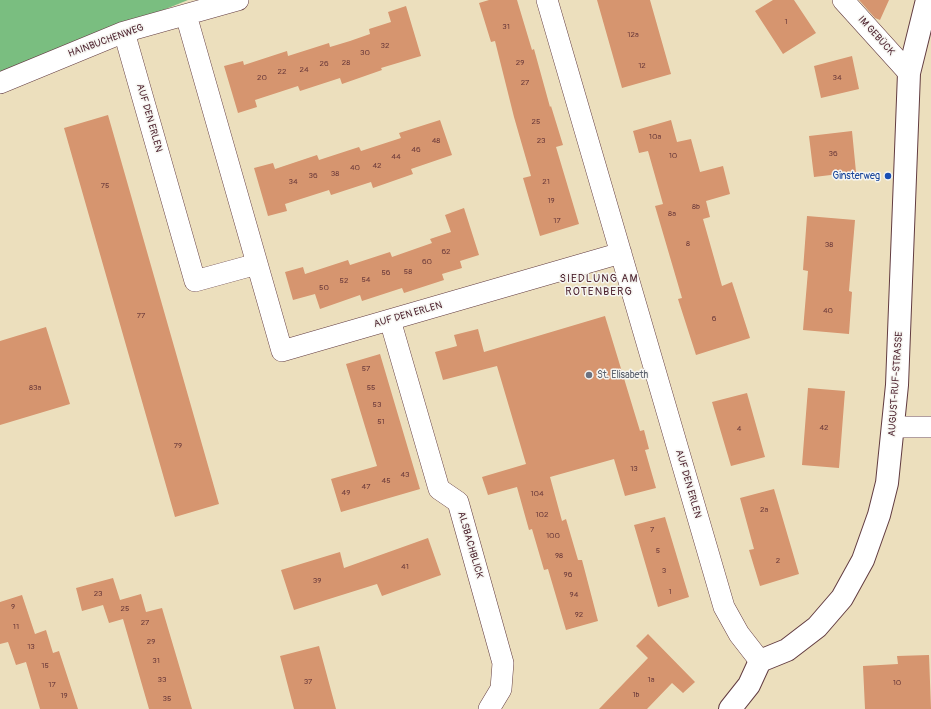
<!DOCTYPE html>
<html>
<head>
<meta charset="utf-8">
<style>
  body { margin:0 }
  canvas { display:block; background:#ecdfbd }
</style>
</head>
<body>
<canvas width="931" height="709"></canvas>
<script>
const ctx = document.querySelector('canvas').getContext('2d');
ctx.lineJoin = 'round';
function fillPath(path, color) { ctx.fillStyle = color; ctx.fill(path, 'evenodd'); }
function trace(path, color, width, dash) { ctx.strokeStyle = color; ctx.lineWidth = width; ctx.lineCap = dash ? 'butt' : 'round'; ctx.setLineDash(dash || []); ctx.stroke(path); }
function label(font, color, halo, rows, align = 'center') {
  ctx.font = font + ' Pangolin,sans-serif'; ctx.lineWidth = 3; ctx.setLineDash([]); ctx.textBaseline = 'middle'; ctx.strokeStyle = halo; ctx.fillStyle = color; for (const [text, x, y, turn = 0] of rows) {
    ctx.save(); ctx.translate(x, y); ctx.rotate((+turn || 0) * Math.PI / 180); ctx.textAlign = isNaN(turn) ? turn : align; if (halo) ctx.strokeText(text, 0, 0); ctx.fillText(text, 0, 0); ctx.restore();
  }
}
fillPath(new Path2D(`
  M 0,0 L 188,0 L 0,76 Z`), '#7abe80');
fillPath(new Path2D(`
  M 489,0 L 517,0 L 532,50 L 534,49 L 550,107 L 551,106 L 563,145 L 556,147 L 579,224 L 540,236 L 523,178 L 531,176 L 514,117 L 495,41 L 491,42 L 479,3 Z
  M 597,0 L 650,0 L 671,74 L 622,88 Z
  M 773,0 L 794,0 L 816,33 L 783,54 L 755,11 Z
  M 859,0 L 889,0 L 880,20 L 875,18 Z
  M 406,6 L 421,56 L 381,68 L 382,70 L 342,84 L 340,78 L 300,91 L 298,86 L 255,100 L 257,107 L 238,113 L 224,66 L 243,61 L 244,65 L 287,51 L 288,56 L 329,43 L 330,47 L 350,41 L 370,34 L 369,29 L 391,22 L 388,12 Z
  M 852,56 L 859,89 L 821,98 L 814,66 Z
  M 108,115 L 219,504 L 175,517 L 64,128 Z
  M 440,120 L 452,155 L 411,169 L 413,174 L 373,188 L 371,182 L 331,195 L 329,190 L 285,204 L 287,211 L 268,216 L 254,168 L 273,163 L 275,169 L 317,155 L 319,160 L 359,147 L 361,151 L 401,138 L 399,133 Z
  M 671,120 L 677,142 L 691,139 L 700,172 L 723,166 L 730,194 L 706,201 L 710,217 L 703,219 L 722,286 L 732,282 L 750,338 L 696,355 L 678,299 L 682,298 L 655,206 L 663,204 L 648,151 L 639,153 L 633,131 Z
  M 852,131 L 856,172 L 814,177 L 809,136 Z
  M 464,208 L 479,255 L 460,261 L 462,268 L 442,274 L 444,280 L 404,293 L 402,288 L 362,301 L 360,295 L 320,309 L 315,294 L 293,300 L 285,272 L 303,267 L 305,274 L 348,260 L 350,265 L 390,252 L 392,257 L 432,243 L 430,239 L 451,232 L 445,215 Z
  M 807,216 L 855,220 L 849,291 L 852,292 L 849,334 L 803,330 L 808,271 L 803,270 Z
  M 605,316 L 640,431 L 644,430 L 649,449 L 645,450 L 656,488 L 625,496 L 614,459 L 550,477 L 562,521 L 566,519 L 578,560 L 582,560 L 598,621 L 566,630 L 548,569 L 544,570 L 532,529 L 529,530 L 517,487 L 488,495 L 482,477 L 526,464 L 497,366 L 443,380 L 435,352 L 457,346 L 454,335 L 478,329 L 484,352 Z
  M 46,327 L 70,404 L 0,425 L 0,341 Z
  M 380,354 L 420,489 L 341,512 L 331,479 L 377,466 L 346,364 Z
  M 808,388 L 845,391 L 839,468 L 802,465 Z
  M 747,393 L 765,457 L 731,466 L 712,402 Z
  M 774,489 L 799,574 L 760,586 L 749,550 L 754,549 L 740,498 Z
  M 665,517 L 689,597 L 658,607 L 634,525 Z
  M 428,538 L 441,575 L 382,596 L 377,584 L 294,610 L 281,570 L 340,552 L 344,568 Z
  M 113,578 L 120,600 L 141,594 L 146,612 L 162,608 L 192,709 L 149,709 L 123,619 L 109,623 L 103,605 L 82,611 L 76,588 Z
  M 22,595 L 35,634 L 46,630 L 53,653 L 59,651 L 78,709 L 40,709 L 26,662 L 16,665 L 8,642 L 0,644 L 0,602 Z
  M 648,634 L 695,682 L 683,693 L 672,683 L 647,709 L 599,709 L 648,658 L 636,646 Z
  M 319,646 L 336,709 L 294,709 L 280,656 Z
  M 929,655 L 931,709 L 865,709 L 863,666 L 898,664 L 897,656 Z`), '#d6956f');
const minor = new Path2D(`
  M 547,0 L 724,607 L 739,634 L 760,661
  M 843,0 L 909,73
  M 186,15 L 282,351 L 621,253
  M 124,32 L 195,281 L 257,264
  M 0,83 L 124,32 L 238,0
  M 390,320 L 439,489 L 458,502 L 503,663 L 501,689 L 489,709
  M 894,427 L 931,427`);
const tertiary = new Path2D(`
  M 730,709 L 749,685 L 760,661 L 787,650 L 817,627 L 842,598 L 863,560 L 879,515 L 887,483 L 897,385 L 909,73 L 927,0`);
trace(minor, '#623c41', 22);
trace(tertiary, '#623c41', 24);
trace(minor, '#fff', 21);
trace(tertiary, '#fff', 22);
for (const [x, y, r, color] of [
  [888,176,4,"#1a4fb4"],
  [589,375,4,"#6b7280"]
]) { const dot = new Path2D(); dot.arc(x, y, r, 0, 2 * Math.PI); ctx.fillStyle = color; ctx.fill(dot); trace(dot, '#f6f6f2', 1.5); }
label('8px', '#6d3c3c', null, [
  ["1",786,22],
  ["31",506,27],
  ["12a",633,35],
  ["32",385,46],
  ["30",365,53],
  ["28",346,63],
  ["29",520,63],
  ["26",324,64],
  ["12",642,66],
  ["24",304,70],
  ["22",282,72],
  ["20",262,78],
  ["34",837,78],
  ["27",525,83],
  ["25",536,122],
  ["10a",655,137],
  ["48",436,141],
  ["23",541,141],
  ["46",416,150],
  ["36",833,154],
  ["10",673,156],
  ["44",396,157],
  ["42",377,166],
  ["40",355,168],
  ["38",335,174],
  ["36",313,176],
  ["34",293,182],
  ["21",546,182],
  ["75",105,186],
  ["19",551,201],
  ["8b",696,207],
  ["8a",672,214],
  ["17",557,221],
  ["8",688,244],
  ["38",829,245],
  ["62",446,252],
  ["60",427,262],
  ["58",408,272],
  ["56",386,273],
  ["54",366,280],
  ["52",344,281],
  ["50",324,288],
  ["40",828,311],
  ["77",141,316],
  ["6",714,319],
  ["57",366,369],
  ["83a",35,388],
  ["55",371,388],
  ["53",377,405],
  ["51",381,422],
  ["42",824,428],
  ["4",739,429],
  ["79",178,446],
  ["13",634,469],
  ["43",405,475],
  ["45",386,481],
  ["47",366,487],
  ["49",346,493],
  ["104",537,494],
  ["2a",764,510],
  ["102",542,515],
  ["7",652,530],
  ["100",553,536],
  ["5",658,551],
  ["98",559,556],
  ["2",778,561],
  ["41",405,567],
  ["3",664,571],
  ["96",568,575],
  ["39",317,581],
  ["1",670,592],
  ["23",98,594],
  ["94",574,595],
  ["9",13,607],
  ["25",125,609],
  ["92",579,615],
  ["27",145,623],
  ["11",16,627],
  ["29",151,642],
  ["13",31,647],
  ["31",156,661],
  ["15",45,666],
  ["33",162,680],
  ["1a",651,680],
  ["37",308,682],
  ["10",897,683],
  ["17",52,685],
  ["1b",636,695],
  ["19",64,696],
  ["35",167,699]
]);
label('10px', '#4a1f2b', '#f6f6f2', [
  ["IM GEBÜCK",876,36,48],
  ["HAINBUCHENWEG",106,41,-20],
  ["AUF DEN ERLEN",149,118,74],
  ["AUF DEN ERLEN",408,315,-16],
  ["AUGUST-RUF-STRASSE",896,384,-86],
  ["AUF DEN ERLEN",688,484,74],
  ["ALSBACHBLICK",470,545,74]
]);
label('10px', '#164399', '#f6f6f2', [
  ["Ginsterweg",880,176]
], 'right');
label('10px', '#5b616d', '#f6f6f2', [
  ["St. Elisabeth",597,375]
], 'left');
ctx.letterSpacing = '1px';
label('11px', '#4a1f2b', '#f6f6f2', [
  ["SIEDLUNG AM",599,279],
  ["ROTENBERG",599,292]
]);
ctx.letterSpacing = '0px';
</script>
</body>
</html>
